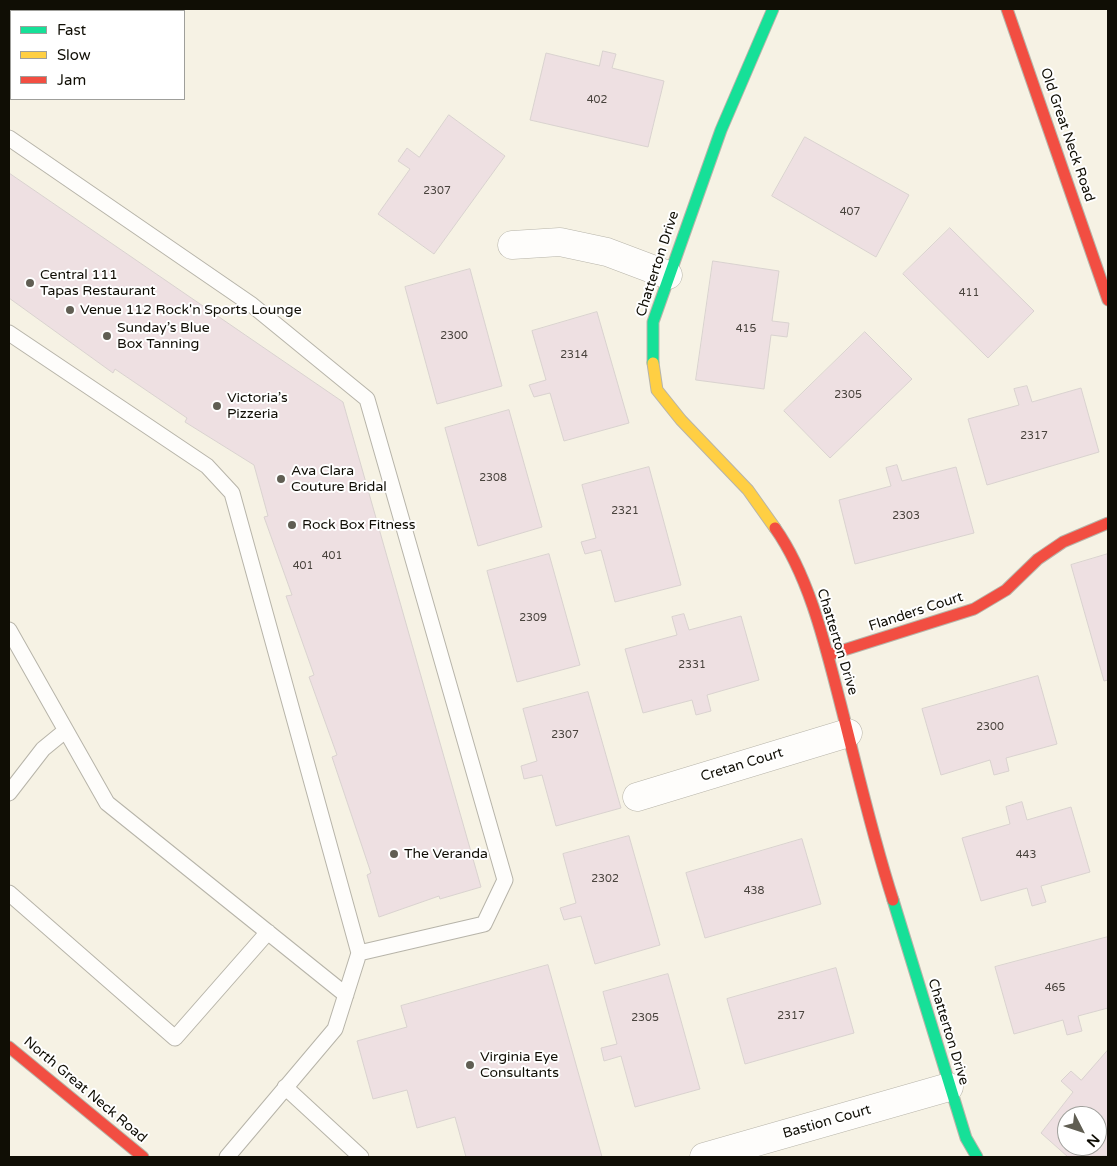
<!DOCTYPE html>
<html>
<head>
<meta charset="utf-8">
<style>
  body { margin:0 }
  #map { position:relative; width:1117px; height:1166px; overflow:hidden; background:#f6f2e4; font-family:"Varela Round",sans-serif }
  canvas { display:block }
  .frame { position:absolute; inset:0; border:10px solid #100e05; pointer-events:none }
  .legend { position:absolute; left:10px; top:10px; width:175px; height:90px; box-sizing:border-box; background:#fff; border:1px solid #9f9f9b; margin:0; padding:6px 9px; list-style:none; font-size:15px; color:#100e05 }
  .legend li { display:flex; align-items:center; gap:10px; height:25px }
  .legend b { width:25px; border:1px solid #9f9f9b }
  .north { position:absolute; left:1057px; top:1106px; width:50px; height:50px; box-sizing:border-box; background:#fff; border:1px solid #9f9f9b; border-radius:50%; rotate:131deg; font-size:14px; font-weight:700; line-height:20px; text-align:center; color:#100e05 }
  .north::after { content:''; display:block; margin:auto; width:18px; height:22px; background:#605e53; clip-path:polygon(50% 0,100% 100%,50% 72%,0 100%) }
</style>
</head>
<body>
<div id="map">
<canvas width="1117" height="1166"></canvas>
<div class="frame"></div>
<ul class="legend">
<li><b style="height:6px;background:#16e098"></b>Fast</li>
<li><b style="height:6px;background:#ffcf43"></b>Slow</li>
<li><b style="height:6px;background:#f24e42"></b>Jam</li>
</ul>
<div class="north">N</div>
</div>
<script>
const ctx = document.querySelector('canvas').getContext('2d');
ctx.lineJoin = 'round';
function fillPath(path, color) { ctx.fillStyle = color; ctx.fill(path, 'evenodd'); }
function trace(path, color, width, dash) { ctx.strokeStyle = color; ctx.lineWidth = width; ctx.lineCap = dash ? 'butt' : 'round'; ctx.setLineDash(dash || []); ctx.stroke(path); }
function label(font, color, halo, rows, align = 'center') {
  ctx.font = font + ' "Varela Round",sans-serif'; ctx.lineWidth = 4; ctx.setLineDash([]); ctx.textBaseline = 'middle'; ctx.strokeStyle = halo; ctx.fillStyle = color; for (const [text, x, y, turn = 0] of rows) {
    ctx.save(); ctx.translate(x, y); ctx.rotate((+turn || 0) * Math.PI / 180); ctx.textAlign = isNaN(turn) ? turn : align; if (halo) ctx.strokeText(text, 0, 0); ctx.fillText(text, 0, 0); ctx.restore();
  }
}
const building = new Path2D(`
  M 603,51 L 616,54 L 612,68 L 664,81 L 648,147 L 530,120 L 546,53 L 599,66 Z
  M 449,115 L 505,156 L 434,254 L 378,214 L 410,169 L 398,161 L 407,148 L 419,157 Z
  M 805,137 L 909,195 L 876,257 L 772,196 Z
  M 9,173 L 343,402 L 481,887 L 440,899 L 439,896 L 379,917 L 367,875 L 371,873 L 332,757 L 337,755 L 309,677 L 314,675 L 286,596 L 292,595 L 264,517 L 268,516 L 254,465 L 185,422 L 187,418 L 115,369 L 113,373 L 9,298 Z
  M 950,228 L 1034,311 L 988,358 L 903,274 Z
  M 713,261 L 779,271 L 772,321 L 789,323 L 787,337 L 771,335 L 764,389 L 696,380 Z
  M 470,269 L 502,386 L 437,404 L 405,287 Z
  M 597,312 L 629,423 L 564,441 L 550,393 L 534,397 L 529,385 L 546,380 L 532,331 Z
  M 865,332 L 912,379 L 830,458 L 784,411 Z
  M 1027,386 L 1032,402 L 1081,388 L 1099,452 L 987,485 L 968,419 L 1019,405 L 1014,389 Z
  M 509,410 L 542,527 L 478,546 L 445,428 Z
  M 897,465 L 902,481 L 956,467 L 974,533 L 855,564 L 839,500 L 891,486 L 886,468 Z
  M 649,467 L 681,585 L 615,602 L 601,550 L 585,554 L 581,542 L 596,538 L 582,485 Z
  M 549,554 L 580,665 L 517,682 L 487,571 Z
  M 1108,554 L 1108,680 L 1104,681 L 1071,565 Z
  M 684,614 L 689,630 L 741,616 L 759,680 L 707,695 L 711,711 L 696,715 L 692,700 L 643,713 L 625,649 L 677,635 L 672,617 Z
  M 1038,676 L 1057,744 L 1006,758 L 1009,771 L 994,775 L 990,760 L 941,775 L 922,709 Z
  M 588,692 L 621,808 L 556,826 L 542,775 L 524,779 L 521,766 L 537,761 L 523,709 Z
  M 1022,802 L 1027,820 L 1071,807 L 1090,872 L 1041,886 L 1046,902 L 1032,906 L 1027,888 L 981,901 L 962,838 L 1010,824 L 1006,807 Z
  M 629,836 L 660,945 L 595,964 L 581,916 L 564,920 L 560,908 L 576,903 L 563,854 Z
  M 802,839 L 821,904 L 705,938 L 686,873 Z
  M 1108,937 L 1108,1008 L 1078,1016 L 1082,1031 L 1067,1035 L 1063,1020 L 1014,1034 L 995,967 Z
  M 548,965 L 602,1157 L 466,1157 L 455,1117 L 417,1128 L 407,1090 L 373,1099 L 357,1041 L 407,1027 L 401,1006 Z
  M 836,968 L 854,1033 L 745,1064 L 727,999 Z
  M 668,974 L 700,1089 L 635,1107 L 621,1056 L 604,1061 L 601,1048 L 617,1044 L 603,992 Z
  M 1108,1050 L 1108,1156 L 1068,1157 L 1041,1133 L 1073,1092 L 1061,1081 L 1071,1071 L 1081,1080 ZM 1067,1116 L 1097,1116 L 1097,1146 L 1067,1146 Z`);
fillPath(building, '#eee0e2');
trace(building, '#d9d2cf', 1);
const lane = new Path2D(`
  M 9,138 L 252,305 L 367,399 L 505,880 L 484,924 L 359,953
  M 9,333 L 207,466 L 232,493 L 359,953 L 335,1029 L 227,1157
  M 9,630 L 107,803 L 346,995
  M 9,793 L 43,749 L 65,731
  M 9,893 L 175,1038 L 268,932
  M 285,1087 L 361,1157`);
const street = new Path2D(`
  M 512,245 L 560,242 L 607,252 L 668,275
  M 637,797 L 848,733
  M 704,1157 L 949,1087`);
const fast = new Path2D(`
  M 653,363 L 653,322 L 721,130 L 773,9
  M 893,900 L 966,1138 L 977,1157`);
const slow = new Path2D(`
  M 653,363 L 657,390 L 681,420 L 748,490 L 775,528`);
const jam = new Path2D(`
  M 1007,9 L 1108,300
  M 775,528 C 809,576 825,644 840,702 C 857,768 872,835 893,900
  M 828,655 L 974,609 L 1006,590 L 1038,559 L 1063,542 L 1108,523
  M 9,1047 L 143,1157`);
trace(lane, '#b7b4a9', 17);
trace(street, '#b7b4a9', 29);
trace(fast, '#b7b4a9', 13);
trace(slow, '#b7b4a9', 13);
trace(jam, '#b7b4a9', 13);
trace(lane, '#fefdfb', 15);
trace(street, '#fefdfb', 28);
trace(fast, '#16e098', 11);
trace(slow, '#ffcf43', 11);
trace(jam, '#f24e42', 11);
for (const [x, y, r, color] of [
  [30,283,5,"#605e53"],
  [70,310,5,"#605e53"],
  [107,336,5,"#605e53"],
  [217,406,5,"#605e53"],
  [281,479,5,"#605e53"],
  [292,525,5,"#605e53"],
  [394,854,5,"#605e53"],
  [470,1065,5,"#605e53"]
]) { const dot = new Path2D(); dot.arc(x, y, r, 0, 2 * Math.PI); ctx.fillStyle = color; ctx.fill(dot); trace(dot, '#fff', 2); }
label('11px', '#48423c', null, [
  ["402",597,100],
  ["2307",437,191],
  ["407",850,212],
  ["411",969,293],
  ["415",746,329],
  ["2300",454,336],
  ["2314",574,355],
  ["2305",848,395],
  ["2317",1034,436],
  ["2308",493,478],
  ["2321",625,511],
  ["2303",906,516],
  ["401",332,556],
  ["401",303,566],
  ["2309",533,618],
  ["2331",692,665],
  ["2300",990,727],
  ["2307",565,735],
  ["443",1026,855],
  ["2302",605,879],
  ["438",754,891],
  ["465",1055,988],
  ["2317",791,1016],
  ["2305",645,1018]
]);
label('14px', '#100e05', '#fff', [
  ["Old Great Neck Road",1067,135,71],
  ["Chatterton Drive",658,264,-72],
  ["Flanders Court",916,612,-18],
  ["Chatterton Drive",837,642,73],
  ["Cretan Court",742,765,-17],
  ["Chatterton Drive",948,1032,73],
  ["North Great Neck Road",85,1090,40],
  ["Bastion Court",827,1122,-16]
]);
label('14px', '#100e05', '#fff', [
  ["Central 111",40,275],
  ["Tapas Restaurant",40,291],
  ["Venue 112 Rock'n Sports Lounge",80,310],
  ["Sunday’s Blue",117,328],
  ["Box Tanning",117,344],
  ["Victoria’s",227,398],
  ["Pizzeria",227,414],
  ["Ava Clara",291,471],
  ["Couture Bridal",291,487],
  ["Rock Box Fitness",302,525],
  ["The Veranda",404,854],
  ["Virginia Eye",480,1057],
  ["Consultants",480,1073]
], 'left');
</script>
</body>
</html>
